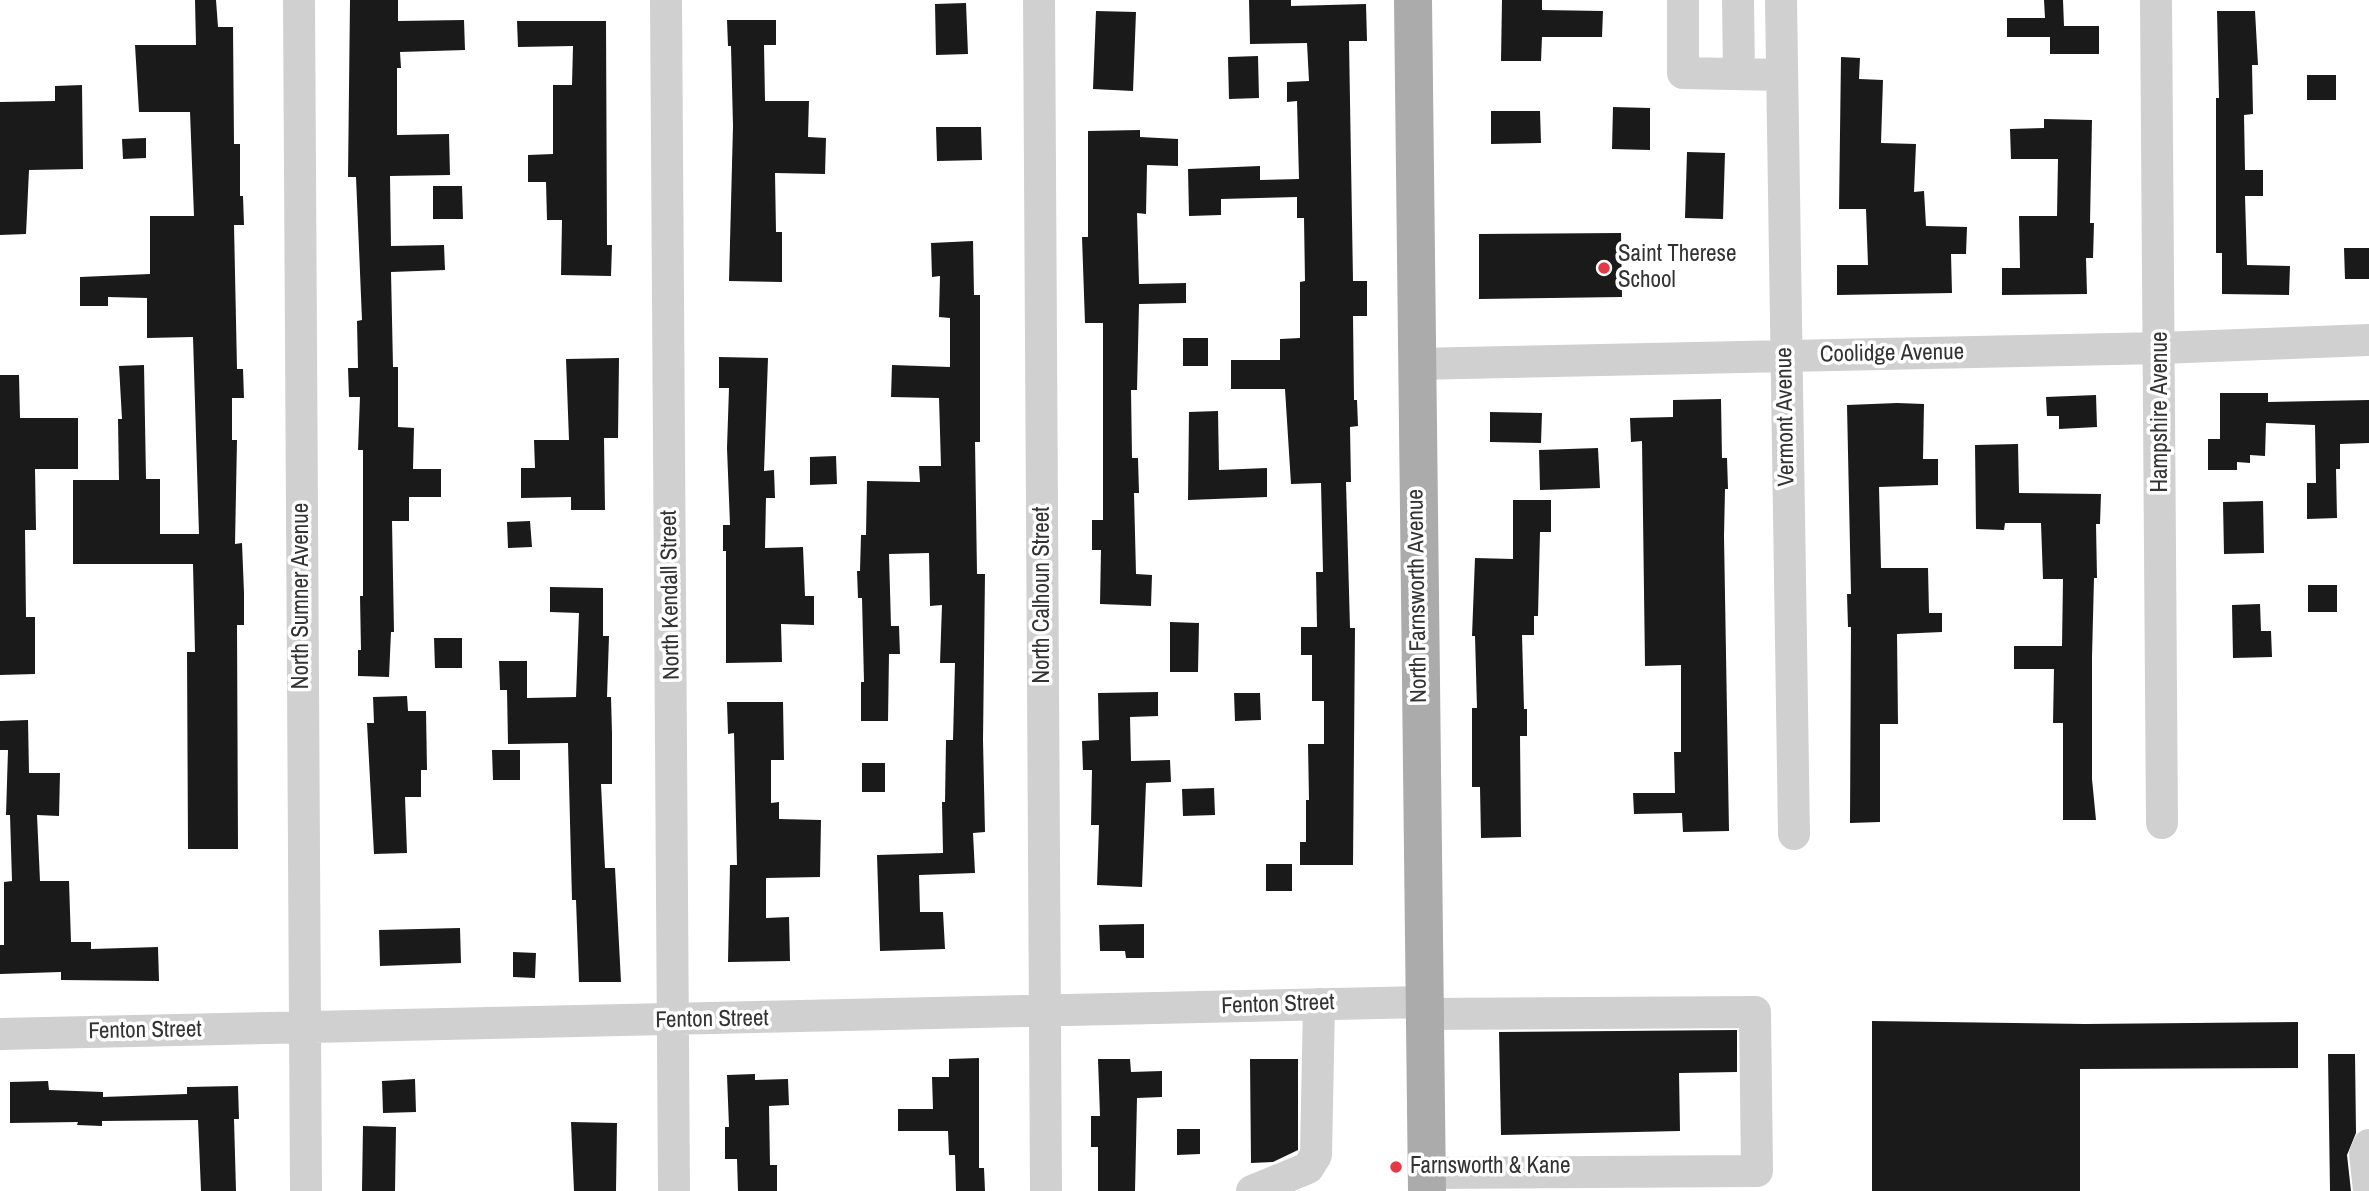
<!DOCTYPE html>
<html>
<head>
<meta charset="utf-8">
<style>
  body { margin:0 }
  canvas { display:block; background:#fff }
</style>
</head>
<body>
<canvas width="2369" height="1191"></canvas>
<script>
const ctx = document.querySelector('canvas').getContext('2d');
ctx.lineJoin = 'round';
function fillPath(path, color) { ctx.fillStyle = color; ctx.fill(path, 'evenodd'); }
function trace(path, color, width, dash) { ctx.strokeStyle = color; ctx.lineWidth = width; ctx.lineCap = dash ? 'butt' : 'round'; ctx.setLineDash(dash || []); ctx.stroke(path); }
function label(font, color, halo, rows, align = 'center') {
  ctx.font = font + ' "Archivo Narrow",sans-serif'; ctx.lineWidth = 7; ctx.setLineDash([]); ctx.textBaseline = 'middle'; ctx.strokeStyle = halo; ctx.fillStyle = color; for (const [text, x, y, turn = 0] of rows) {
    ctx.save(); ctx.translate(x, y); ctx.rotate((+turn || 0) * Math.PI / 180); ctx.textAlign = isNaN(turn) ? turn : align; if (halo) ctx.strokeText(text, 0, 0); ctx.fillText(text, 0, 0); ctx.restore();
  }
}
fillPath(new Path2D(`
  M 195,0 L 216,0 L 218,27 L 233,27 L 234,144 L 240,144 L 240,196 L 243,196 L 244,225 L 234,225 L 237,369 L 243,369 L 244,398 L 232,398 L 232,440 L 237,440 L 235,544 L 242,543 L 244,593 L 244,625 L 237,625 L 238,849 L 188,849 L 187,652 L 195,652 L 193,564 L 73,564 L 73,480 L 119,480 L 118,419 L 122,419 L 119,366 L 144,365 L 146,479 L 160,479 L 160,534 L 199,534 L 193,337 L 147,338 L 147,298 L 108,297 L 108,306 L 80,306 L 80,277 L 150,274 L 150,216 L 194,216 L 190,112 L 139,112 L 135,45 L 196,45 Z
  M 350,0 L 398,0 L 398,21 L 464,20 L 465,50 L 400,52 L 401,68 L 397,68 L 397,135 L 449,134 L 450,175 L 390,176 L 391,246 L 444,245 L 445,270 L 391,272 L 393,367 L 398,367 L 398,427 L 414,428 L 413,469 L 441,469 L 441,497 L 409,497 L 409,521 L 392,521 L 394,632 L 391,632 L 389,677 L 358,676 L 358,650 L 361,650 L 360,596 L 363,596 L 363,450 L 358,450 L 360,397 L 349,397 L 348,368 L 358,368 L 357,321 L 362,320 L 356,177 L 348,177 Z
  M 1249,0 L 1291,0 L 1291,6 L 1366,4 L 1367,41 L 1349,41 L 1353,281 L 1367,281 L 1367,316 L 1353,316 L 1354,400 L 1357,400 L 1358,426 L 1350,427 L 1351,482 L 1346,482 L 1350,628 L 1355,628 L 1353,865 L 1300,865 L 1300,842 L 1306,842 L 1306,800 L 1309,800 L 1308,744 L 1324,744 L 1324,701 L 1312,701 L 1312,655 L 1301,655 L 1301,627 L 1317,627 L 1316,572 L 1323,572 L 1321,483 L 1291,484 L 1285,389 L 1231,389 L 1231,360 L 1280,360 L 1280,339 L 1300,338 L 1300,282 L 1305,281 L 1304,218 L 1297,218 L 1297,197 L 1221,199 L 1221,215 L 1189,216 L 1188,169 L 1260,166 L 1260,180 L 1299,179 L 1297,101 L 1287,102 L 1287,82 L 1309,81 L 1307,43 L 1250,44 Z
  M 1502,0 L 1542,0 L 1542,10 L 1603,11 L 1602,37 L 1542,37 L 1541,61 L 1501,61 Z
  M 2044,0 L 2063,0 L 2064,26 L 2099,26 L 2099,54 L 2050,54 L 2050,37 L 2007,37 L 2007,18 L 2045,18 Z
  M 966,3 L 968,54 L 936,55 L 935,4 Z
  M 1096,11 L 1136,12 L 1133,91 L 1093,89 Z
  M 2217,11 L 2255,11 L 2258,65 L 2252,65 L 2253,114 L 2244,115 L 2245,170 L 2263,170 L 2263,196 L 2245,196 L 2247,265 L 2290,266 L 2289,295 L 2222,294 L 2222,253 L 2216,253 L 2216,98 L 2219,98 Z
  M 727,20 L 776,20 L 776,45 L 764,45 L 765,101 L 809,101 L 808,137 L 826,138 L 825,174 L 775,173 L 776,232 L 782,232 L 782,282 L 729,281 L 733,126 L 731,46 L 728,46 Z
  M 517,21 L 606,21 L 607,245 L 612,245 L 611,276 L 561,275 L 562,220 L 547,220 L 546,182 L 528,182 L 528,155 L 553,154 L 553,85 L 572,85 L 573,46 L 518,47 Z
  M 1258,56 L 1259,98 L 1229,99 L 1228,57 Z
  M 1841,57 L 1860,58 L 1859,79 L 1883,80 L 1881,143 L 1916,144 L 1914,192 L 1924,191 L 1926,226 L 1967,227 L 1966,254 L 1951,254 L 1952,293 L 1837,295 L 1837,265 L 1868,265 L 1866,209 L 1839,209 Z
  M 2307,75 L 2336,75 L 2336,100 L 2307,100 Z
  M 82,85 L 83,169 L 29,170 L 26,234 L 0,235 L 0,102 L 55,101 L 55,86 Z
  M 1613,107 L 1650,108 L 1650,150 L 1612,149 Z
  M 1491,111 L 1540,111 L 1541,143 L 1491,144 Z
  M 2044,119 L 2092,120 L 2090,223 L 2094,223 L 2093,258 L 2086,258 L 2087,294 L 2002,295 L 2002,268 L 2020,268 L 2019,216 L 2057,216 L 2058,159 L 2011,159 L 2010,129 L 2044,128 Z
  M 936,127 L 981,127 L 982,160 L 937,161 Z
  M 1140,130 L 1140,137 L 1178,139 L 1178,166 L 1147,165 L 1146,214 L 1137,213 L 1139,284 L 1186,283 L 1186,303 L 1139,304 L 1137,390 L 1131,390 L 1132,458 L 1138,458 L 1139,493 L 1134,493 L 1136,574 L 1152,575 L 1151,606 L 1100,604 L 1101,550 L 1092,550 L 1092,520 L 1103,520 L 1103,323 L 1085,323 L 1082,237 L 1088,237 L 1088,131 Z
  M 146,138 L 146,158 L 123,159 L 122,139 Z
  M 1687,152 L 1725,153 L 1723,219 L 1685,218 Z
  M 433,186 L 462,186 L 463,219 L 433,219 Z
  M 1621,233 L 1622,297 L 1479,299 L 1479,234 Z
  M 973,241 L 974,295 L 980,295 L 980,442 L 975,442 L 977,574 L 985,574 L 983,740 L 985,832 L 973,833 L 975,873 L 919,875 L 920,912 L 943,912 L 945,949 L 880,951 L 877,855 L 943,853 L 942,802 L 945,802 L 946,740 L 953,740 L 955,663 L 940,663 L 942,605 L 930,606 L 929,553 L 889,554 L 891,626 L 899,626 L 900,654 L 889,654 L 888,721 L 861,721 L 861,682 L 864,682 L 862,598 L 858,598 L 857,571 L 860,571 L 861,535 L 866,535 L 867,481 L 920,482 L 919,466 L 941,466 L 939,398 L 891,397 L 892,365 L 950,367 L 950,318 L 939,317 L 940,276 L 932,277 L 931,243 Z
  M 2344,248 L 2369,248 L 2369,279 L 2345,279 Z
  M 1183,338 L 1208,338 L 1208,366 L 1183,366 Z
  M 719,357 L 768,358 L 764,471 L 774,470 L 775,498 L 766,498 L 765,548 L 803,547 L 805,596 L 814,596 L 814,625 L 781,624 L 782,662 L 726,663 L 726,551 L 723,551 L 723,525 L 730,525 L 727,448 L 729,388 L 719,388 Z
  M 619,358 L 618,438 L 604,438 L 605,510 L 571,510 L 571,497 L 521,498 L 521,468 L 535,468 L 534,440 L 569,440 L 566,359 Z
  M 0,375 L 19,375 L 20,418 L 78,418 L 78,469 L 35,469 L 36,530 L 25,530 L 26,617 L 35,617 L 35,674 L 0,675 Z
  M 2220,393 L 2268,393 L 2268,402 L 2369,400 L 2369,443 L 2340,444 L 2340,469 L 2336,469 L 2337,518 L 2307,519 L 2307,483 L 2316,483 L 2315,425 L 2266,423 L 2265,456 L 2250,455 L 2250,463 L 2237,462 L 2237,470 L 2208,470 L 2208,439 L 2220,439 Z
  M 2096,395 L 2097,427 L 2059,429 L 2059,416 L 2047,416 L 2046,397 Z
  M 1721,399 L 1722,458 L 1727,458 L 1728,489 L 1725,489 L 1724,536 L 1729,831 L 1683,832 L 1682,813 L 1634,814 L 1633,793 L 1675,793 L 1674,752 L 1681,752 L 1681,665 L 1645,666 L 1642,441 L 1631,442 L 1630,418 L 1673,417 L 1673,400 Z
  M 1897,403 L 1924,404 L 1923,459 L 1938,459 L 1938,485 L 1879,487 L 1881,568 L 1928,568 L 1929,613 L 1942,613 L 1942,632 L 1897,634 L 1898,724 L 1880,724 L 1880,822 L 1850,823 L 1851,627 L 1848,627 L 1847,594 L 1851,594 L 1847,405 Z
  M 1218,411 L 1219,470 L 1267,468 L 1267,497 L 1188,500 L 1189,412 Z
  M 1490,412 L 1542,413 L 1541,443 L 1490,442 Z
  M 2018,444 L 2019,493 L 2101,494 L 2100,524 L 2096,524 L 2097,578 L 2094,578 L 2092,657 L 2092,779 L 2096,820 L 2063,820 L 2063,723 L 2053,723 L 2054,669 L 2014,669 L 2014,646 L 2062,646 L 2063,579 L 2043,579 L 2041,523 L 2005,523 L 2004,530 L 1976,529 L 1975,445 Z
  M 1598,448 L 1600,488 L 1540,490 L 1539,450 Z
  M 836,456 L 837,484 L 810,485 L 810,457 Z
  M 1513,500 L 1551,500 L 1551,532 L 1540,532 L 1538,616 L 1534,616 L 1534,635 L 1522,635 L 1524,709 L 1527,709 L 1527,736 L 1520,736 L 1521,837 L 1481,838 L 1480,787 L 1472,787 L 1472,708 L 1477,708 L 1475,636 L 1472,636 L 1475,558 L 1513,559 Z
  M 2263,501 L 2264,553 L 2224,554 L 2223,502 Z
  M 530,521 L 532,547 L 508,548 L 507,522 Z
  M 2308,585 L 2337,585 L 2337,612 L 2308,612 Z
  M 550,587 L 603,588 L 603,636 L 609,636 L 607,697 L 611,697 L 612,733 L 612,784 L 601,784 L 605,868 L 615,868 L 621,982 L 579,982 L 576,900 L 572,900 L 568,743 L 508,744 L 507,690 L 500,690 L 499,661 L 527,661 L 527,698 L 576,697 L 579,613 L 550,612 Z
  M 2260,604 L 2261,631 L 2271,631 L 2272,657 L 2233,658 L 2232,605 Z
  M 1170,622 L 1199,623 L 1198,672 L 1170,672 Z
  M 434,638 L 462,638 L 462,668 L 435,668 Z
  M 1158,692 L 1158,716 L 1130,717 L 1131,761 L 1170,760 L 1171,782 L 1146,783 L 1142,887 L 1097,885 L 1099,825 L 1091,825 L 1092,770 L 1083,770 L 1082,741 L 1099,740 L 1098,693 Z
  M 1234,693 L 1260,693 L 1261,720 L 1235,721 Z
  M 407,696 L 408,711 L 426,711 L 427,770 L 421,770 L 421,797 L 405,797 L 407,853 L 374,854 L 367,723 L 374,723 L 373,697 Z
  M 727,702 L 783,702 L 784,760 L 771,760 L 771,803 L 779,802 L 779,819 L 821,820 L 820,877 L 766,878 L 766,918 L 789,917 L 790,961 L 728,962 L 730,865 L 737,865 L 734,733 L 728,734 Z
  M 28,720 L 29,773 L 60,773 L 59,816 L 37,815 L 40,881 L 69,881 L 71,942 L 91,942 L 91,949 L 158,947 L 159,981 L 61,980 L 61,972 L 0,974 L 0,945 L 4,945 L 4,882 L 12,881 L 10,815 L 6,815 L 8,750 L 0,750 L 0,721 Z
  M 492,750 L 520,750 L 520,780 L 493,780 Z
  M 862,763 L 885,763 L 885,792 L 862,792 Z
  M 1214,788 L 1215,815 L 1183,816 L 1182,789 Z
  M 1266,864 L 1292,864 L 1292,891 L 1266,891 Z
  M 1144,924 L 1144,958 L 1126,958 L 1125,951 L 1100,951 L 1099,925 Z
  M 460,928 L 461,963 L 380,966 L 379,930 Z
  M 513,952 L 536,953 L 535,978 L 513,977 Z
  M 1872,1021 L 2085,1024 L 2298,1022 L 2298,1068 L 2080,1069 L 2080,1191 L 1872,1191 Z
  M 1737,1030 L 1737,1072 L 1679,1073 L 1680,1131 L 1501,1135 L 1499,1032 Z
  M 2328,1054 L 2355,1054 L 2356,1133 L 2347,1155 L 2351,1191 L 2330,1191 Z
  M 979,1058 L 979,1168 L 984,1168 L 985,1191 L 956,1191 L 955,1155 L 949,1155 L 948,1131 L 898,1131 L 898,1109 L 933,1109 L 932,1077 L 949,1077 L 949,1059 Z
  M 1098,1059 L 1130,1059 L 1131,1072 L 1162,1071 L 1162,1097 L 1137,1098 L 1135,1191 L 1098,1191 L 1098,1147 L 1091,1147 L 1091,1116 L 1100,1116 Z
  M 1250,1059 L 1298,1059 L 1298,1150 L 1273,1162 L 1251,1163 Z
  M 755,1074 L 755,1080 L 788,1079 L 789,1105 L 769,1106 L 770,1165 L 777,1165 L 777,1191 L 738,1191 L 737,1159 L 725,1159 L 725,1127 L 729,1127 L 727,1075 Z
  M 415,1079 L 416,1112 L 383,1113 L 382,1081 Z
  M 48,1081 L 49,1090 L 103,1092 L 103,1097 L 187,1094 L 187,1087 L 238,1086 L 239,1119 L 234,1119 L 236,1191 L 201,1191 L 198,1120 L 102,1121 L 102,1126 L 77,1125 L 78,1122 L 10,1123 L 10,1082 Z
  M 571,1122 L 617,1123 L 616,1191 L 574,1191 Z
  M 363,1126 L 396,1127 L 395,1191 L 362,1191 Z
  M 1177,1129 L 1200,1129 L 1200,1154 L 1177,1155 Z`), '#1a1a1a');
trace(new Path2D(`
  M 299,0 L 306,1191
  M 666,0 L 674,1191
  M 1039,0 L 1046,1191
  M 1683,0 L 1683,73 L 1782,75
  M 1738,0 L 1739,74
  M 1781,0 L 1794,834
  M 2156,0 L 2162,823
  M 1415,364 L 2161,348 L 2369,340
  M 1424,1014 L 1755,1012 L 1757,1171 L 1427,1173
  M 0,1034 L 1423,1002
  M 2369,1145 L 2365,1154 L 2369,1190
  M 1252,1191 L 1308,1168 L 1316,1155 L 1319,1004`), '#d0d0d0', 32);
trace(new Path2D(`
  M 1413,0 L 1427,1191`), '#ababab', 38);
for (const [x, y, r, color] of [
  [1604,268,7,"#e63946"],
  [1396,1167,7,"#e63946"]
]) { const dot = new Path2D(); dot.arc(x, y, r, 0, 2 * Math.PI); ctx.fillStyle = color; ctx.fill(dot); trace(dot, '#fff', 2.5); }
label('23px', '#333', '#fff', [
  ["Saint Therese",1618,255],
  ["School",1618,281],
  ["Farnsworth & Kane",1410,1167]
], 'left');
label('23px', '#333', '#fff', [
  ["Coolidge Avenue",1892,354,-1],
  ["Hampshire Avenue",2161,412,-90],
  ["Vermont Avenue",1786,417,-91],
  ["North Kendall Street",671,595,-91],
  ["North Calhoun Street",1043,595,-90],
  ["North Sumner Avenue",302,596,-90],
  ["North Farnsworth Avenue",1418,596,-91],
  ["Fenton Street",1278,1005,-2],
  ["Fenton Street",712,1020,-1],
  ["Fenton Street",145,1031,-1]
]);
</script>
</body>
</html>
